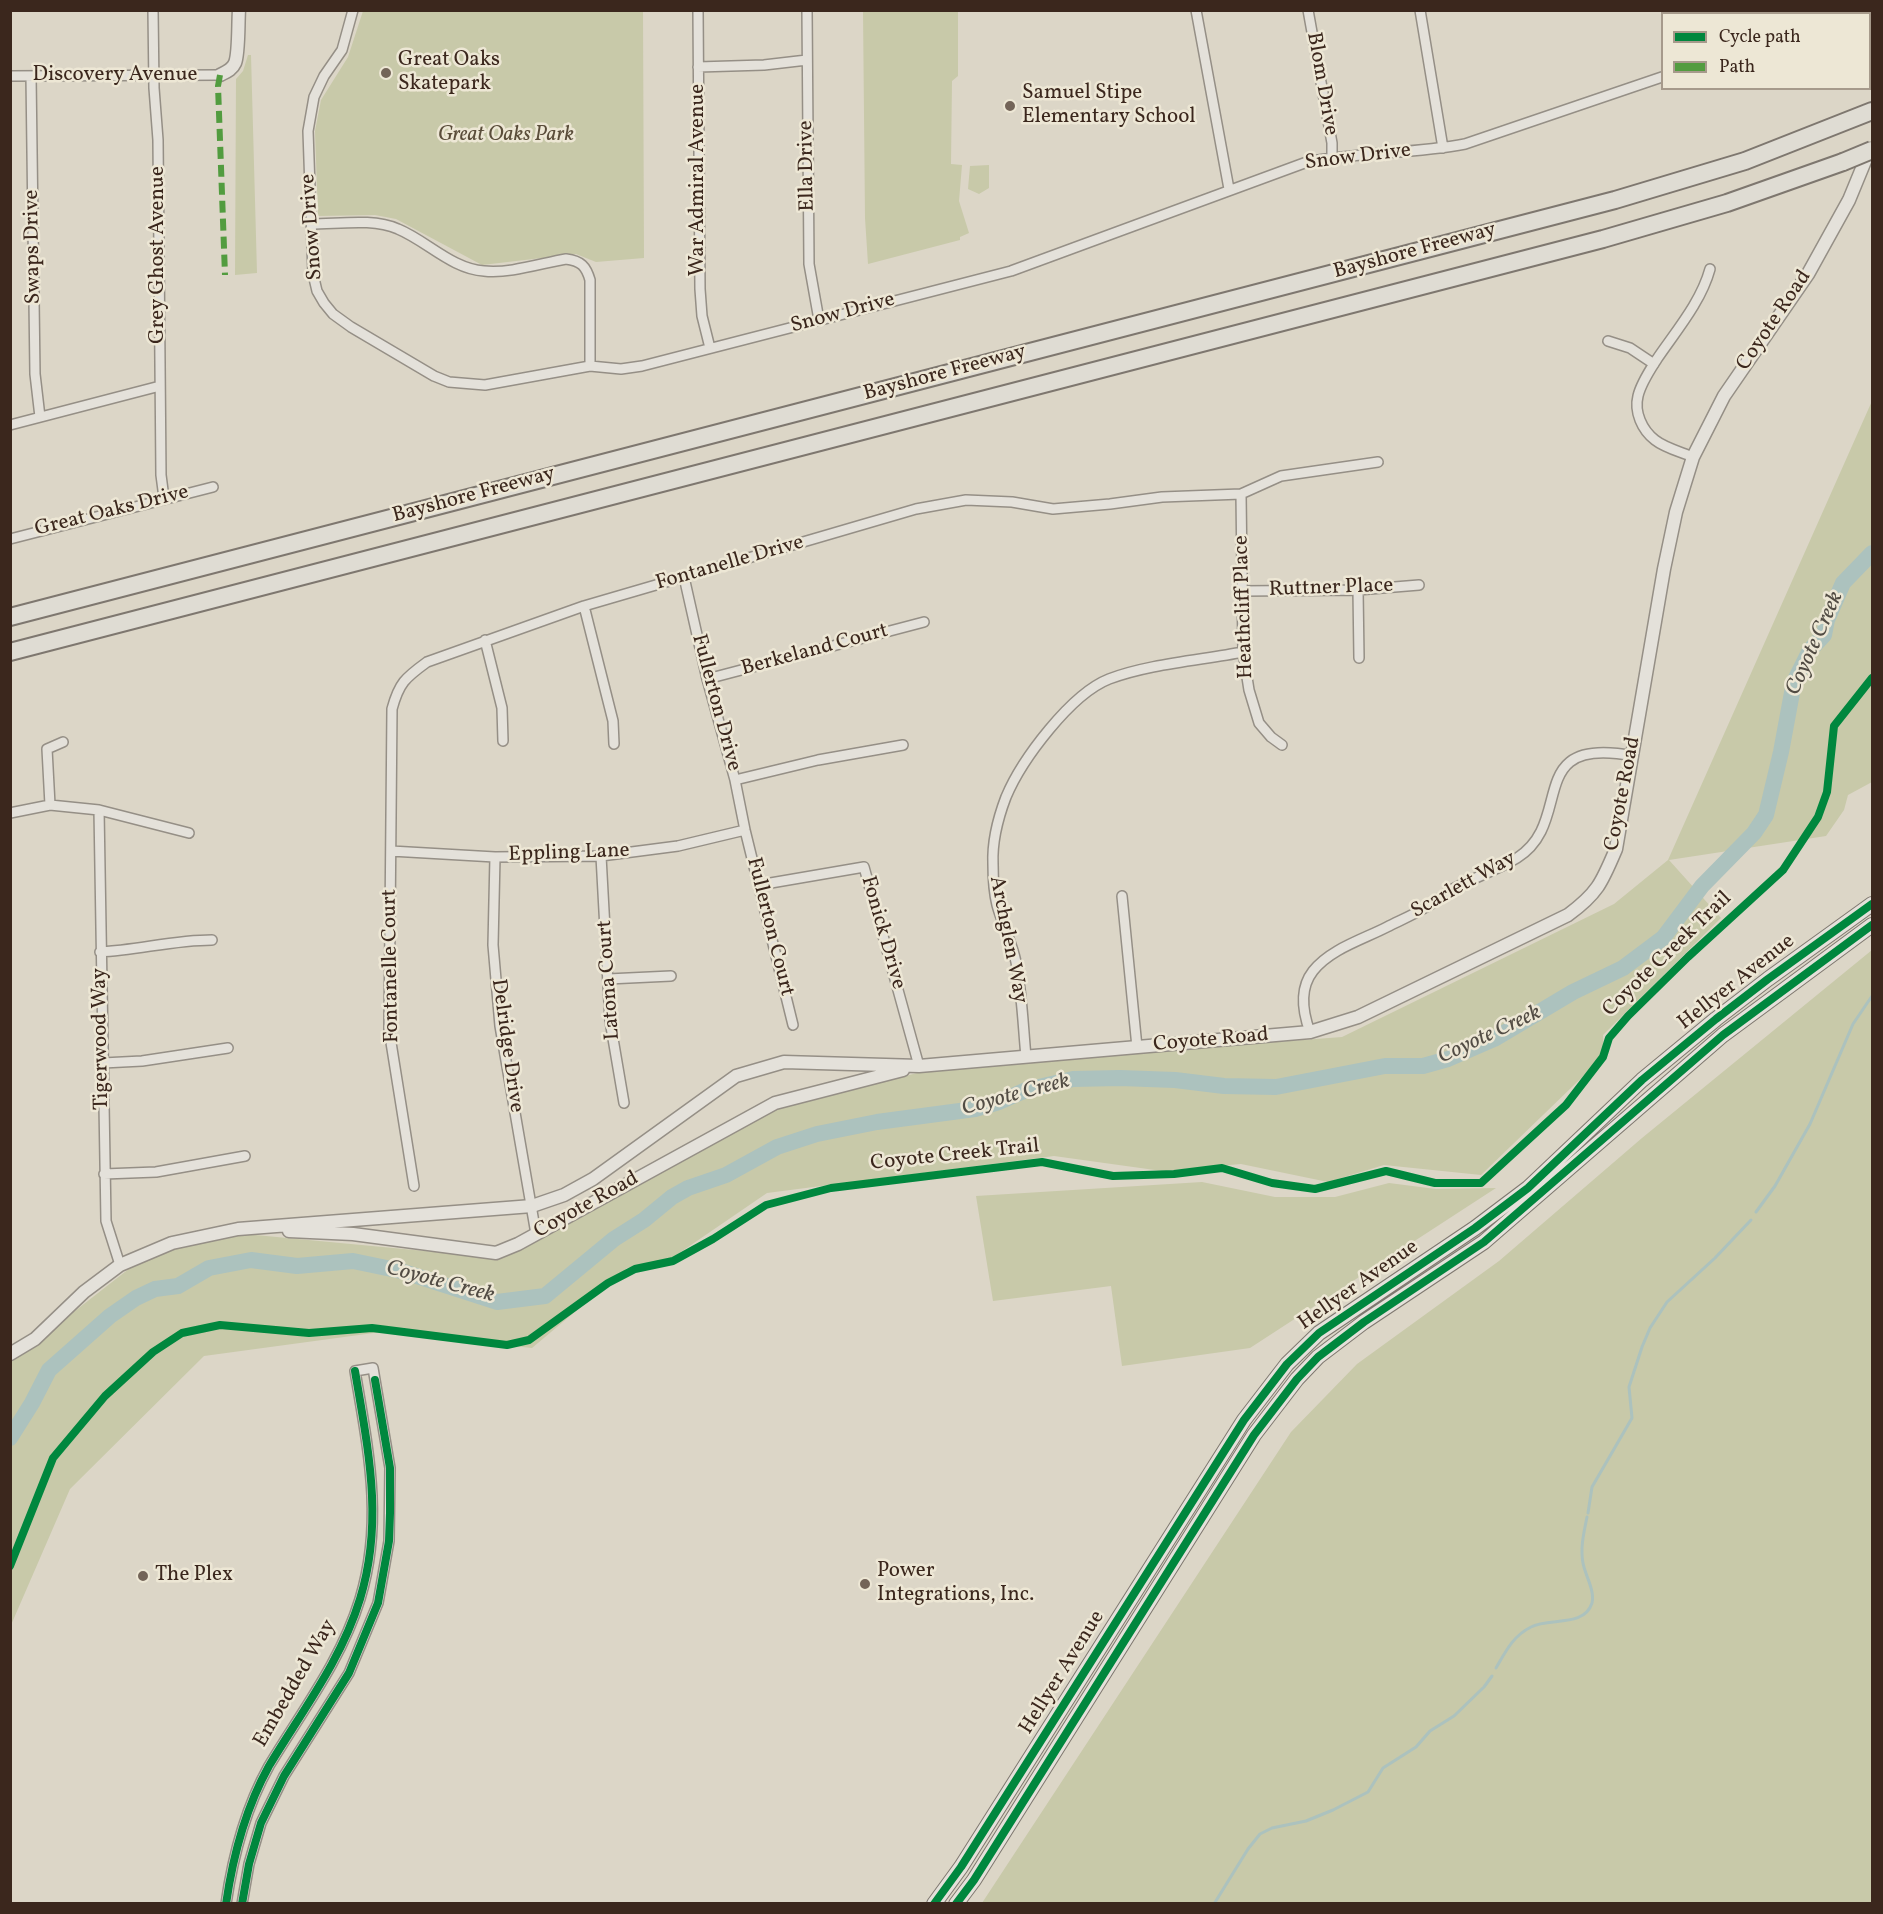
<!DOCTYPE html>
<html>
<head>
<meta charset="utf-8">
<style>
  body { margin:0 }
  #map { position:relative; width:1883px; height:1914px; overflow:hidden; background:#dcd6c7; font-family:Vollkorn,serif }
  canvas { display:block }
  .frame { position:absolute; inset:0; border:12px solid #3b271d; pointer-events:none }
  .legend { position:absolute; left:1661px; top:12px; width:210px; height:78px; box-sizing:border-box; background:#ede7d5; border:2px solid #a69a8b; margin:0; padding:8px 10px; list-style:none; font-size:18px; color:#3b271d }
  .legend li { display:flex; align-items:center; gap:12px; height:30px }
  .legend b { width:30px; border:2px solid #a69a8b }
</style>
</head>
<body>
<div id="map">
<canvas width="1883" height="1914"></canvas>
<div class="frame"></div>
<ul class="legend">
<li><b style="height:8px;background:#00873e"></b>Cycle path</li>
<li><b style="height:8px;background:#529c3f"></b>Path</li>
</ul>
</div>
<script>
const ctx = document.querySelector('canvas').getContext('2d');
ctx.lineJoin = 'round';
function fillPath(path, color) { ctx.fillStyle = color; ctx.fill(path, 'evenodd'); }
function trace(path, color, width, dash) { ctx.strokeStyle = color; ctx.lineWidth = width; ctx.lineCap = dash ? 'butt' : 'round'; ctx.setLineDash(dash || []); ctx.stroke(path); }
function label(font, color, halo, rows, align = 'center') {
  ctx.font = font + ' Vollkorn,serif'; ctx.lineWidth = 5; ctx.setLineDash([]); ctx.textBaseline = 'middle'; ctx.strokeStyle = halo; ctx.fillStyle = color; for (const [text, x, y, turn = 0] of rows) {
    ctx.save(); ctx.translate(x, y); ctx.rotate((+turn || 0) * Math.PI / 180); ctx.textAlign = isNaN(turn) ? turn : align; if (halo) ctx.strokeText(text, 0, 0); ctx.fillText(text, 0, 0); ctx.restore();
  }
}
fillPath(new Path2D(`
  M 363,11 L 643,11 L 644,258 L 596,262 L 576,254 L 482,265 L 396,219 L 375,215 L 318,216 L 315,131 L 321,100 L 348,57 Z
  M 863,11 L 958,11 L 958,76 L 952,81 L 951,164 L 962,165 L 959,201 L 969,233 L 960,237 L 960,240 L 868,264 L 865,218 Z
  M 248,55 L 251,55 L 257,273 L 235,275 L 236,79 L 243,71 Z
  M 989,165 L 989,188 L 979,194 L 968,189 L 970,166 Z
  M 1872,401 L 1872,782 L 1848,795 L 1844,810 L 1826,836 L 1669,860 L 1721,918 L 1603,1035 L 1604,1056 L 1481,1175 L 1384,1165 L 1328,1182 L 1241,1164 L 1162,1171 L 1054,1156 L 767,1193 L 672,1258 L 627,1268 L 532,1348 L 381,1332 L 204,1356 L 70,1489 L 11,1625 L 11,1361 L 130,1268 L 176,1248 L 245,1234 L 499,1258 L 776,1109 L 921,1072 L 1078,1057 L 1342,1037 L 1614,904 L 1668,860 Z
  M 1872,950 L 1872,1903 L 982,1903 L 1291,1432 L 1357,1364 L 1499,1261 L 1642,1138 Z
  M 1202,1182 L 1275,1197 L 1335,1197 L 1389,1183 L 1436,1189 L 1496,1188 L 1250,1348 L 1122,1366 L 1111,1286 L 993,1301 L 976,1196 Z`), '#c8c9a9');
trace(new Path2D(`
  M 1756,1212 L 1775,1186 L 1810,1124 L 1853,1024 L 1872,996
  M 1588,1513 L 1592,1487 L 1632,1418 L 1629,1387 L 1642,1347 L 1650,1328 L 1667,1302 L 1715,1258 L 1751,1220
  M 1496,1668 C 1506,1651 1513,1636 1531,1627 C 1549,1617 1584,1628 1592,1603 C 1595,1590 1585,1575 1583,1563 C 1580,1548 1584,1532 1587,1517
  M 1214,1904 L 1248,1849 L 1260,1834 L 1272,1828 L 1306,1821 L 1333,1810 L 1368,1792 L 1383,1768 L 1416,1747 L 1430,1731 L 1454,1716 L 1484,1687 L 1492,1676`), '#acc2be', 3);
trace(new Path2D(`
  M 10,1438 L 32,1403 L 49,1370 L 110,1316 L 136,1298 L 155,1289 L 178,1286 L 209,1268 L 251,1260 L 297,1266 L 353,1261 L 401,1271 L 497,1302 L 545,1296 L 614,1239 L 644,1220 L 672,1197 L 688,1188 L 726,1175 L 777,1147 L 817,1134 L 877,1122 L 975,1109 L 999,1102 L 1026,1090 L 1073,1079 L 1120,1078 L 1175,1080 L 1224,1086 L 1276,1087 L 1385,1066 L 1423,1066 L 1448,1059 L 1494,1039 L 1573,992 L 1623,968 L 1663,938 L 1702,886 L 1754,833 L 1766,815 L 1781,752 L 1794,682 L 1810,650 L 1824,635 L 1827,620 L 1843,583 L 1872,553`), '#acc2be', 16);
const minor = new Path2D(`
  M 153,10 L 154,88 L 158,140 L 161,475 L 164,498
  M 353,10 L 342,50 L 324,76 L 314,97 L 308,131 L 313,274 L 317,291 L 324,303 L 333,314 L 351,327 L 434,376 L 449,382 L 485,385 L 590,366 L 621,369 L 642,366 L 1011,271 L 1307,162 C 1359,152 1413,154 1465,144 L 1662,77
  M 698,10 L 700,289 L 702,316 L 710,348
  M 807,10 L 809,264 L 819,320
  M 1196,10 L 1229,189
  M 1308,10 L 1332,143 L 1332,157
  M 1420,10 L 1443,148
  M 1735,10 L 1738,14
  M 1789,14 L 1790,10
  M 698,67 L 764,65 L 807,60
  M 10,76 L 220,75
  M 31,76 L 35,374 L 40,417
  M 311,224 C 339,224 373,218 398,229 C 427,241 452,269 484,271 C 509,274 542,263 566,259 C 581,261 586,266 590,280 L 590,366
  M 1608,341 L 1630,348 L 1654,364
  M 10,425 L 160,386
  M 1693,457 C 1681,452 1665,448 1655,440 C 1642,430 1634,412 1638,396 C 1641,383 1650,370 1657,359 C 1676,331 1701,302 1710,269
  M 1241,494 L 1243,652 L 1249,690 L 1259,723 L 1271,737 L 1282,745
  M 10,539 L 213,487
  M 684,577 L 707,679 L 735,780 L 745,830 L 793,1025
  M 1358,590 L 1359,658
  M 1243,591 L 1358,590 L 1419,585
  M 584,606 L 613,721 L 614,744
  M 485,640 L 502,708 L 503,741
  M 707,679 L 924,622
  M 735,780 L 818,760 L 903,745
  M 50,805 L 47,749 L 63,742
  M 99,810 L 106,1221 L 120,1265
  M 10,813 L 50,805 L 99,810 L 189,833
  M 391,851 L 495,857 L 601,856 L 678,846 L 745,830
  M 601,856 L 610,1021 L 624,1103
  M 495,857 L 493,945 L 500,1026 L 536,1234
  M 759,885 L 864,867 L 919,1066
  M 1122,896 L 1137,1047
  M 100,952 C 138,950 174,940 212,940
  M 608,979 L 671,976
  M 1310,1032 C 1303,1013 1299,989 1313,971 C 1330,949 1364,939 1387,927 C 1401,920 1415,914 1428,906 C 1436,902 1443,895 1451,890 C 1472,878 1496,871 1517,858 C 1576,821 1522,735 1633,756
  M 1026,1057 C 1023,1025 1022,993 1016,962 C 1012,942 1002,924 997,905 C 994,893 993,877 993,864 C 992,842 998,818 1006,797 C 1022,759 1071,694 1109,679 C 1148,664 1202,660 1243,652
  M 103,1063 L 142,1061 L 228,1048
  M 104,1174 L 156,1172 L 245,1156
  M 414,1186 L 389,1030 L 392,709 C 399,683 405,678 427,662 L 584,606 L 916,509 L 966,500 L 1012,502 L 1053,509 L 1110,504 L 1162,497 L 1241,494 L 1281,476 L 1378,462
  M 226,1904 C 233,1855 245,1809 269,1766 C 302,1711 341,1661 360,1599 C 384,1521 368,1449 355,1371 L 373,1368 L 390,1468 L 389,1541 L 378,1603 L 349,1673 L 284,1776 L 261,1823 L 249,1864 L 242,1904`);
const tertiary = new Path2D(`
  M 220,75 C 226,72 232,70 235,63 C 239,54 238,23 239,10
  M 289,1231 L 353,1234 L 496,1253 L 518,1244 L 775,1103 L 903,1070
  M 10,1354 L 35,1339 L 84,1292 L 120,1265 L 172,1243 L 238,1229 L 532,1206 L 564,1195 L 593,1179 L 736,1076 L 784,1062 L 919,1066 L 1310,1032 L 1358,1017 L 1568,915 C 1598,893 1602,882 1616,849 L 1664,569 L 1676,512 L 1693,457 L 1724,396 L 1808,274 L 1849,200 L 1870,149`);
const secondary = new Path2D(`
  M 934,1904 L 961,1867 L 1244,1420 L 1287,1364 L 1319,1333 L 1475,1228 L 1528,1188 L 1642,1080 L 1716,1019 L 1768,979 L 1872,904
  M 956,1904 L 974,1880 L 1254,1435 L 1297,1379 L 1318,1357 L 1364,1322 L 1484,1242 L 1723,1035 L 1872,925`);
const motorway = new Path2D(`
  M 10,617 L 1615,200 L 1745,161 L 1872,111
  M 10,652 L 1603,239 L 1727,203 L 1843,162`);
trace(minor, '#958f86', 12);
trace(tertiary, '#958f86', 15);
trace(secondary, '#7e776f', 16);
trace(motorway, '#7e776f', 20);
trace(minor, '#e4e1da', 9);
trace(tertiary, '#e4e1da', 12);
trace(secondary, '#e4e1da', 14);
trace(motorway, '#dfdcd3', 16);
const motorwayBridge = new Path2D(`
  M 1843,162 L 1872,150`);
trace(motorwayBridge, '#7e776f', 20, []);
trace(motorwayBridge, '#dfdcd3', 16);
trace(new Path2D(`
  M 220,75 L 218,86 L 225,275`), '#529c3f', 6, [12, 6]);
trace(new Path2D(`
  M 10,1566 L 53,1458 L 105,1396 L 153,1352 L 182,1333 L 220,1325 L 309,1333 L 372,1328 L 507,1345 L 529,1340 L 608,1283 L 635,1269 L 673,1261 L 713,1239 L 766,1205 L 831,1188 L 1042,1162 L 1113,1176 L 1174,1174 L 1222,1168 L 1272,1183 L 1315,1189 L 1386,1171 L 1435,1183 L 1481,1183 L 1566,1105 L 1603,1057 L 1609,1038 L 1628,1016 L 1688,957 L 1783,870 L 1818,817 L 1827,792 L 1834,726 L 1872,678
  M 226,1904 C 233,1855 245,1809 269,1766 C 302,1711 341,1661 360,1599 C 384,1521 368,1449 355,1371
  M 242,1904 L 249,1864 L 261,1823 L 284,1776 L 349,1673 L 378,1603 L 389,1541 L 390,1513 L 390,1468 L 375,1380
  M 934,1904 L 961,1867 L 1244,1420 L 1287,1364 L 1319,1333 L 1475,1228 L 1528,1188 L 1642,1080 L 1716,1019 L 1768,979 L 1872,904
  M 956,1904 L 974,1880 L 1254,1435 L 1297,1379 L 1318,1357 L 1364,1322 L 1484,1242 L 1723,1035 L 1872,925`), '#00873e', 8);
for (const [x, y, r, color] of [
  [386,73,6,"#736458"],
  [1010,106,6,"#736458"],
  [143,1576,6,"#736458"],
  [865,1584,6,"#736458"]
]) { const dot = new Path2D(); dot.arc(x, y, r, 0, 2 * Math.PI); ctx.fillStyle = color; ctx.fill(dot); trace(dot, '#ede7d5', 2); }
label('21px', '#3b271d', '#ede7d5', [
  ["Great Oaks",398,61],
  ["Skatepark",398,85],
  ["Samuel Stipe",1022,94],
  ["Elementary School",1022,118],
  ["Power",877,1572],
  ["Integrations, Inc.",877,1596],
  ["The Plex",155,1576]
], 'left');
label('21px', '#3b271d', '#ede7d5', [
  ["Discovery Avenue",115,76],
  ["Blom Drive",1321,84,80],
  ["Snow Drive",1358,158,-7],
  ["Ella Drive",808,166,-91],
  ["War Admiral Avenue",699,180,-90],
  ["Snow Drive",313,227,-94],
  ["Swaps Drive",34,247,-91],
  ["Bayshore Freeway",1415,252,-15],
  ["Grey Ghost Avenue",159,255,-90],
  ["Snow Drive",843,314,-15],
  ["Coyote Road",1775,321,-56],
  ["Bayshore Freeway",945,374,-15],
  ["Bayshore Freeway",474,496,-15],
  ["Great Oaks Drive",112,512,-14],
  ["Fontanelle Drive",730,564,-16],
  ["Ruttner Place",1331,589,-2],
  ["Heathcliff Place",1245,607,-92],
  ["Berkeland Court",815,651,-15],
  ["Fullerton Drive",715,703,75],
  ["Coyote Road",1624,794,-79],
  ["Eppling Lane",569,854,-2],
  ["Scarlett Way",1464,886,-29],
  ["Fullerton Court",769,927,76],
  ["Fonick Drive",882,933,74],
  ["Archglen Way",1007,940,79],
  ["Coyote Creek Trail",1668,955,-44],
  ["Fontanelle Court",392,966,-91],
  ["Latona Court",610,980,-94],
  ["Hellyer Avenue",1737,983,-38],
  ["Tigerwood Way",102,1039,-91],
  ["Coyote Road",1211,1041,-5],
  ["Delridge Drive",506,1046,82],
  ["Coyote Creek Trail",955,1156,-6],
  ["Coyote Road",587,1206,-29],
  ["Hellyer Avenue",1359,1286,-35],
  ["Hellyer Avenue",1063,1673,-58],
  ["Embedded Way",296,1684,-60]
]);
label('italic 21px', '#5a4d3a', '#ede7d5', [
  ["Great Oaks Park",506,136]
]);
label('italic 22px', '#524c44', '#ede7d5', [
  ["Coyote Creek",1816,644,-66],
  ["Coyote Creek",1490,1036,-25],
  ["Coyote Creek",1016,1096,-15],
  ["Coyote Creek",440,1283,15]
]);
</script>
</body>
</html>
